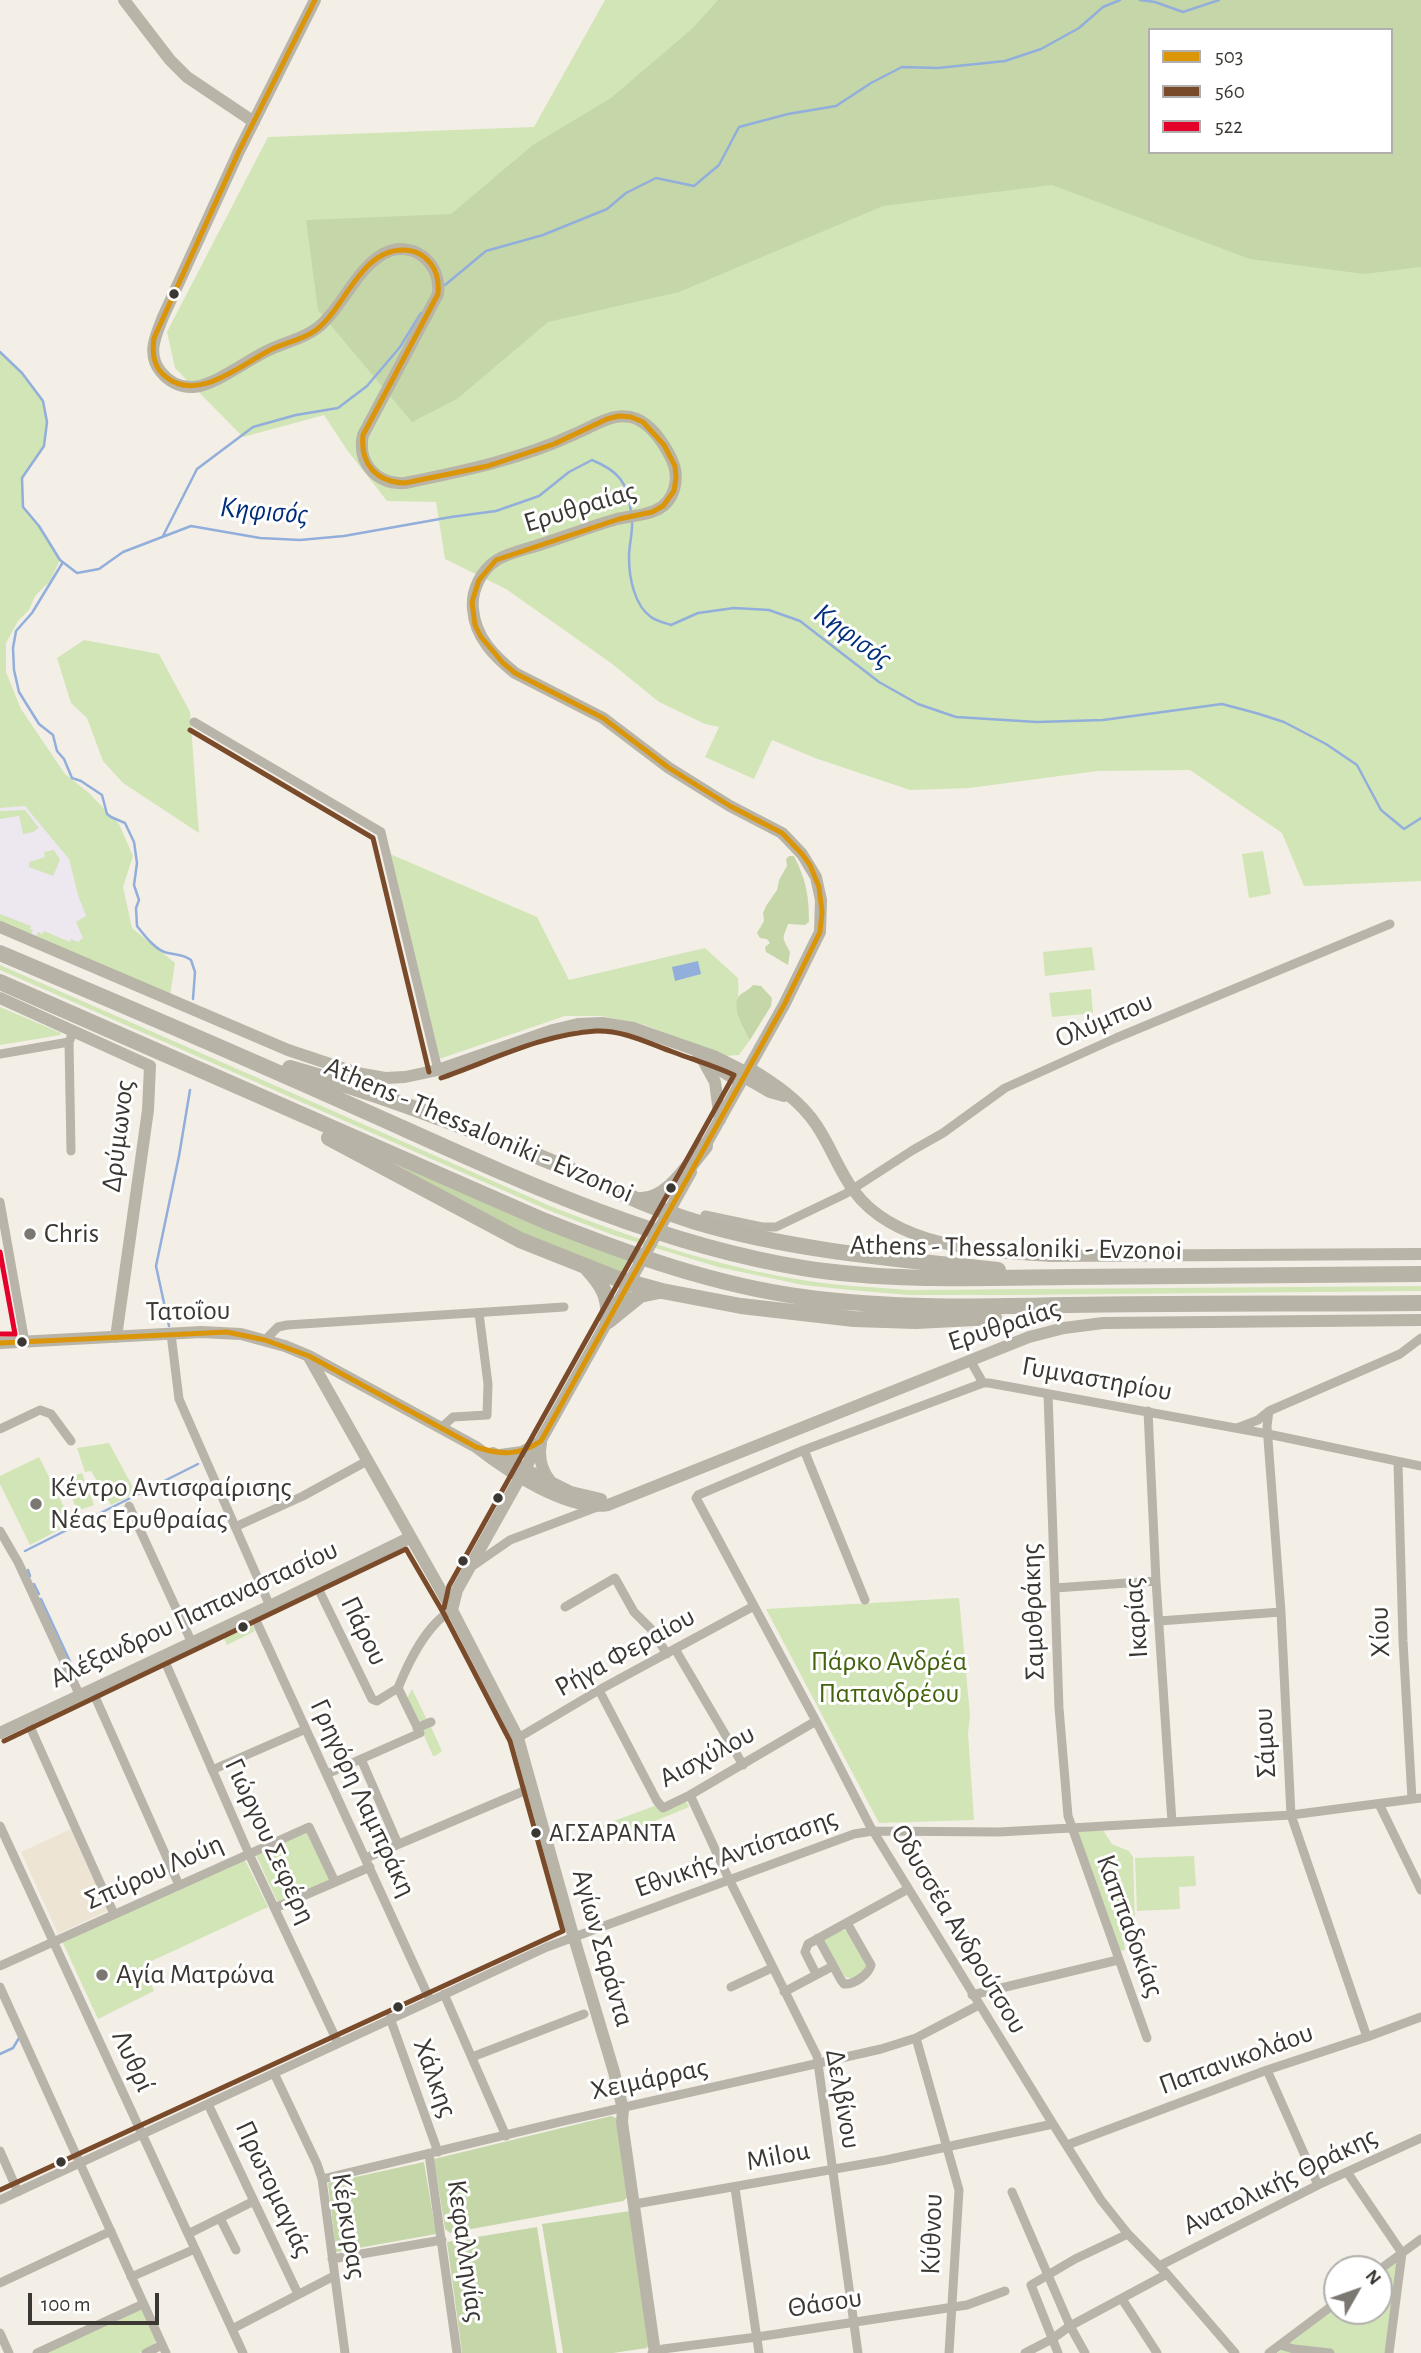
<!DOCTYPE html>
<html>
<head>
<meta charset="utf-8">
<style>
  body { margin:0 }
  #map { position:relative; width:1421px; height:2353px; overflow:hidden; background:#f3efe6; font-family:"Alegreya Sans",sans-serif }
  canvas { display:block }
  .legend { position:absolute; left:1148px; top:28px; width:245px; height:126px; box-sizing:border-box; background:#fff; border:2px solid #b1afad; margin:0; padding:9px 12px; list-style:none; font-size:21px; color:#3b3732 }
  .legend li { display:flex; align-items:center; gap:14px; height:35px }
  .legend b { width:35px; border:2px solid #b1afad }
  .north { position:absolute; left:1323px; top:2255px; width:70px; height:70px; box-sizing:border-box; background:#fff; border:2px solid #b1afad; border-radius:50%; rotate:50deg; font-size:19px; font-weight:700; line-height:28px; text-align:center; color:#3b3732 }
  .north::after { content:''; display:block; margin:auto; width:24px; height:32px; background:#7b7771; clip-path:polygon(50% 0,100% 100%,50% 72%,0 100%) }
  .scale { position:absolute; left:28px; top:2293px; width:131px; height:32px; box-sizing:border-box; border:4px solid #3b3732; border-top:0; padding-left:9px; font-size:21px; line-height:24px; white-space:nowrap; color:#3b3732; -webkit-text-stroke:5px #fff; paint-order:stroke }
</style>
</head>
<body>
<div id="map">
<canvas width="1421" height="2353"></canvas>
<ul class="legend">
<li><b style="height:9px;background:#db9508"></b>503</li>
<li><b style="height:9px;background:#7a4b2a"></b>560</li>
<li><b style="height:9px;background:#e4002b"></b>522</li>
</ul>
<div class="north">N</div>
<div class="scale">100 m</div>
</div>
<script>
const ctx = document.querySelector('canvas').getContext('2d');
ctx.lineJoin = 'round';
function fillPath(path, color) { ctx.fillStyle = color; ctx.fill(path, 'evenodd'); }
function trace(path, color, width, dash) { ctx.strokeStyle = color; ctx.lineWidth = width; ctx.lineCap = dash ? 'butt' : 'round'; ctx.setLineDash(dash || []); ctx.stroke(path); }
function label(font, color, halo, rows, align = 'center') {
  ctx.font = font + ' "Alegreya Sans",sans-serif'; ctx.lineWidth = 6; ctx.setLineDash([]); ctx.textBaseline = 'middle'; ctx.strokeStyle = halo; ctx.fillStyle = color; for (const [text, x, y, turn = 0] of rows) {
    ctx.save(); ctx.translate(x, y); ctx.rotate((+turn || 0) * Math.PI / 180); ctx.textAlign = isNaN(turn) ? turn : align; if (halo) ctx.strokeText(text, 0, 0); ctx.fillText(text, 0, 0); ctx.restore();
  }
}
fillPath(new Path2D(`
  M 18,792 L 78,860 L 93,942 L 85,962 L 0,925 L 0,794 Z`), '#ede8f0');
fillPath(new Path2D(`
  M 73,1828 L 108,1905 L 107,1911 L 58,1934 L 21,1852 Z`), '#ede4d4');
fillPath(new Path2D(`
  M 605,0 L 1421,0 L 1421,881 L 1304,886 L 1282,833 L 1190,770 L 1097,771 L 969,788 L 910,790 L 815,758 L 772,740 L 754,779 L 705,757 L 719,727 L 705,724 L 659,702 L 611,663 L 506,589 L 445,559 L 436,502 L 387,501 L 347,450 L 324,415 L 243,437 L 175,368 L 167,332 L 268,137 L 534,127 ZM 1150,30 L 1391,30 L 1391,152 L 1150,152 Z
  M 0,352 L 22,373 L 43,401 L 47,422 L 44,446 L 22,478 L 23,507 L 39,526 L 60,560 L 50,581 L 35,596 L 29,610 L 18,621 L 6,643 L 6,672 L 21,709 L 65,774 L 89,793 L 119,824 L 133,856 L 123,887 L 132,928 L 175,963 L 170,996 L 35,938 L 38,932 L 42,934 L 44,931 L 70,942 L 71,939 L 78,942 L 83,938 L 76,922 L 86,916 L 78,895 L 69,859 L 25,806 L 0,808 Z
  M 84,640 L 159,654 L 190,712 L 199,833 L 123,783 L 103,761 L 87,718 L 71,703 L 57,658 Z
  M 25,810 L 39,828 L 33,832 L 23,834 L 19,816 L 0,819 L 0,811 Z
  M 54,850 L 60,860 L 53,876 L 29,867 L 29,862 L 45,857 L 44,852 Z
  M 1263,851 L 1271,894 L 1249,898 L 1242,854 Z
  M 390,854 L 537,917 L 569,980 L 705,948 L 738,978 C 740,1002 733,1018 750,1040 L 739,1055 L 723,1056 L 645,1025 L 601,1016 L 565,1016 L 439,1059 Z
  M 0,914 L 31,926 L 30,929 L 33,930 L 30,936 L 0,923 Z
  M 1092,947 L 1095,970 L 1045,976 L 1043,952 Z
  M 0,965 L 550,1206 C 632,1238 715,1266 802,1280 C 837,1286 873,1287 909,1290 L 1421,1286 L 1421,1291 L 1010,1295 L 909,1295 L 850,1290 L 803,1285 L 718,1267 L 613,1235 L 548,1210 L 0,970 Z
  M 1091,989 L 1093,1013 L 1052,1017 L 1049,993 Z
  M 0,1007 L 61,1033 L 61,1035 L 0,1045 Z
  M 109,1443 L 136,1493 L 111,1505 L 91,1471 L 85,1472 L 77,1448 Z
  M 39,1457 L 72,1523 L 30,1545 L 0,1484 L 0,1476 Z
  M 82,1473 L 94,1505 L 77,1511 L 65,1479 Z
  M 959,1598 L 970,1715 L 968,1733 L 974,1820 L 879,1823 L 766,1609 Z
  M 252,1625 L 255,1631 L 227,1645 L 224,1638 Z
  M 412,1689 L 427,1720 L 420,1723 L 407,1698 Z
  M 431,1727 L 442,1751 L 435,1756 L 433,1756 L 422,1731 Z
  M 685,1799 L 689,1807 L 609,1840 L 603,1825 L 657,1805 Z
  M 1103,1830 L 1112,1844 L 1129,1851 L 1133,1857 L 1135,1924 L 1122,1927 L 1125,1950 L 1116,1952 L 1071,1832 Z
  M 308,1832 L 331,1880 L 278,1903 L 256,1855 Z
  M 1194,1856 L 1196,1886 L 1179,1887 L 1180,1909 L 1137,1911 L 1135,1858 Z
  M 245,1860 L 268,1907 L 143,1965 L 154,1991 L 98,2019 L 62,1941 Z
  M 843,1929 L 847,1931 L 867,1964 L 867,1968 L 854,1979 L 845,1977 L 824,1942 L 824,1939 Z
  M 1397,2262 L 1385,2353 L 1277,2353 L 1337,2307 L 1337,2311 L 1379,2311 L 1379,2275 Z
  M 142,2308 L 156,2341 L 153,2346 L 139,2353 L 46,2353 Z`), '#d2e5b6');
fillPath(new Path2D(`
  M 718,0 L 1421,0 L 1421,267 L 1364,274 L 1250,259 L 1052,185 L 883,206 L 679,292 L 548,322 L 457,399 L 412,422 L 318,310 L 306,220 L 451,214 L 533,145 L 611,98 L 693,28 ZM 1150,30 L 1391,30 L 1391,152 L 1150,152 Z
  M 789,856 L 794,856 C 806,880 809,895 809,922 L 805,925 L 788,924 C 782,941 782,936 790,952 L 788,965 L 766,952 L 765,947 L 770,943 L 767,939 L 760,938 L 757,933 L 764,921 L 763,913 L 766,906 L 777,890 L 779,880 L 787,866 L 786,859 Z
  M 753,985 L 761,986 L 772,998 L 771,1006 L 750,1040 C 744,1032 731,1006 739,996 C 743,992 749,990 753,985 Z
  M 363,1147 L 628,1259 L 621,1272 L 528,1237 Z
  M 611,2116 L 616,2118 L 629,2196 L 623,2201 L 450,2233 L 445,2229 L 434,2159 Z
  M 424,2162 L 436,2234 L 336,2252 L 328,2183 Z
  M 630,2211 L 649,2343 L 647,2348 L 613,2353 L 563,2353 L 542,2224 Z
  M 537,2227 L 557,2353 L 462,2353 L 447,2242 Z`), '#c5d7a8');
fillPath(new Path2D(`
  M 698,961 L 701,974 L 675,981 L 672,967 Z`), '#92aedb');
trace(new Path2D(`
  M 1140,0 L 1155,2 L 1183,12 L 1219,0
  M 445,285 L 486,251 L 543,235 L 607,209 L 626,193 L 656,178 L 694,186 L 719,165 L 739,127 L 788,114 L 836,106 L 871,83 L 902,67 L 938,68 L 1005,61 L 1041,49 L 1079,28 L 1103,7 L 1120,0
  M 0,352 L 22,373 L 43,401 L 47,422 L 44,446 L 22,478 L 23,507 L 39,526 L 60,560 L 77,573 L 99,569 L 123,552 L 191,526 L 260,538 L 300,540 L 344,536 L 451,517 L 496,511 L 539,496 L 569,472 L 592,460 C 619,471 628,483 631,512
  M 632,519 C 633,533 629,544 629,557 C 629,577 634,605 651,617 C 656,621 665,623 671,625 L 698,613 L 734,608 L 769,610 L 800,621 L 879,682 L 918,704 L 956,717 L 1037,722 L 1103,720 L 1222,704 L 1256,713 L 1284,722 L 1326,744 L 1357,765 L 1381,810 L 1404,829 L 1421,818
  M 163,536 L 197,469 L 253,427 L 296,415 L 338,408 L 367,386 L 400,347 L 421,313
  M 63,562 L 32,613 L 16,631 L 13,648 L 14,670 L 19,692 L 39,724 L 53,735 L 57,751 L 64,759 L 72,778 L 81,781 L 102,795 L 107,814 L 111,817 L 125,823 L 134,842 L 137,863 L 134,885 L 139,900 L 136,908 L 137,926 C 144,935 156,951 168,953 C 177,955 183,954 191,960 L 195,972 L 193,999
  M 169,1326 L 156,1266 L 179,1156 L 190,1090
  M 25,1551 L 198,1464
  M 28,1570 L 30,1576
  M 34,1584 L 39,1594
  M 41,1599 L 73,1668
  M 0,2054 L 13,2048 L 19,2038`), '#92aedb', 2.5);
trace(new Path2D(`
  M 194,722 L 381,832 L 438,1070
  M 69,1042 L 71,1151
  M 0,1054 L 69,1042 L 71,1037
  M 0,1202 L 25,1342
  M 705,1215 L 762,1227 L 776,1227 L 845,1194 L 913,1150 L 943,1133 L 1005,1088 L 1116,1038 L 1390,924
  M 171,1334 L 179,1399 L 270,1606
  M 265,1340 L 278,1327 L 287,1325 L 564,1307
  M 970,1360 L 983,1383
  M 1048,1394 L 1059,1708 L 1068,1816 L 1147,2038
  M 1148,1411 L 1156,1581 L 1172,1822
  M 441,1428 L 453,1417 L 487,1415 L 488,1384 L 479,1313
  M 1237,1428 L 1258,1420 L 1269,1411
  M 0,1429 L 40,1410 L 51,1414 L 71,1441
  M 804,1450 L 865,1600
  M 1398,1463 L 1403,1641 L 1412,1799
  M 129,1506 L 192,1643
  M 235,1527 L 303,1496 L 367,1461
  M 0,1531 L 18,1562 L 80,1696
  M 474,1565 L 510,1540 L 597,1507
  M 316,1584 L 372,1699 L 377,1701 L 398,1688
  M 1055,1588 L 1156,1581
  M 565,1607 L 615,1578 L 634,1612 L 651,1629 L 667,1654
  M 253,1614 L 430,2000
  M 1159,1621 L 1281,1612
  M 675,1649 L 743,1765
  M 163,1657 L 249,1854 L 338,2043
  M 398,1688 C 409,1661 426,1625 452,1610
  M 92,1690 L 179,1885
  M 599,1690 L 657,1801 L 663,1808 L 690,1795 L 816,1721
  M 27,1720 L 114,1914
  M 417,1728 L 431,1722
  M 518,1738 L 599,1690 L 754,1606
  M 361,1759 L 398,1844
  M 212,1770 L 306,1729
  M 327,1774 L 420,1733 L 398,1688
  M 690,1795 L 727,1875 L 817,2056 L 858,2353
  M 1379,1804 L 1421,1890
  M 0,1826 L 243,2353
  M 366,1858 L 531,1788
  M 275,1908 L 370,1867
  M 818,1938 L 841,1980 L 844,1984 C 854,1985 869,1974 871,1965 L 847,1923
  M 0,1966 L 309,1827 L 335,1882
  M 816,1974 L 805,1952 L 808,1944 L 908,1889
  M 0,1987 L 166,2353
  M 731,1987 L 772,1968
  M 784,1992 L 833,1966
  M 444,1994 L 506,2136
  M 972,1995 L 1118,1960
  M 390,2018 L 438,2152
  M 1367,2037 L 1291,1815 L 1281,1612 L 1267,1426 L 1269,1411 L 1400,1354 L 1421,1338
  M 916,2038 L 959,2190 L 949,2353
  M 472,2057 L 584,2014
  M 1267,2070 L 1318,2185
  M 274,2073 L 317,2164 L 322,2179 L 345,2353
  M 208,2104 L 298,2294
  M 1067,2145 L 1267,2070 L 1367,2037 L 1421,2017
  M 0,2151 L 18,2192
  M 429,2154 L 457,2353
  M 1347,2172 L 1402,2253
  M 322,2179 L 563,2121 L 881,2049 L 916,2038 L 979,2005
  M 735,2188 L 759,2353
  M 1012,2192 L 1070,2326 L 1085,2353
  M 0,2200 L 547,1947 L 854,1834 L 873,1831 L 999,1832 L 1071,1828 L 1291,1815 L 1421,1798
  M 635,2204 L 886,2160 L 1053,2124
  M 220,2218 L 236,2250
  M 188,2234 L 254,2201
  M 332,2259 L 442,2240
  M 1159,2266 L 1318,2185 L 1421,2138
  M 1379,2270 L 1421,2239
  M 131,2277 L 195,2249
  M 0,2283 L 111,2231
  M 1122,2299 L 1157,2353
  M 232,2329 L 334,2276
  M 0,2333 L 9,2353
  M 1280,2345 L 1294,2349 L 1330,2353
  M 37,2353 L 143,2304
  M 146,2353 L 162,2345
  M 652,2353 L 663,2349 L 757,2337 L 967,2305 L 1005,2291
  M 1025,2353 L 1052,2339 L 1070,2326 L 1167,2274
  M 1058,2353 L 1031,2285 L 1075,2259 L 1128,2234
  M 1235,2353 L 1167,2274 L 1128,2234 L 1101,2200 L 1053,2124 L 870,1826 L 816,1721 L 696,1498 L 698,1495 L 804,1450 L 983,1383 L 989,1383 L 1268,1434 L 1421,1466
  M 1269,2353 L 1337,2302
  M 1389,2353 L 1402,2253`), '#b8b4aa', 9);
trace(new Path2D(`
  M 124,0 L 170,60 L 187,77 L 254,122
  M 315,0 L 239,151 L 163,317 C 156,335 146,354 161,372 C 169,382 181,388 194,387 C 218,384 248,359 271,349 C 289,341 309,337 323,323 C 345,302 356,270 383,254 C 412,238 442,263 438,294 L 363,435 C 357,462 376,485 405,483 C 464,471 522,459 577,433 C 596,425 616,410 637,419 C 652,426 664,444 671,458 C 681,478 675,503 654,511 C 642,516 629,516 617,519 C 592,526 567,536 542,544 C 528,549 510,552 497,560 C 481,570 471,591 473,609 C 475,637 494,656 515,673 L 603,718 L 669,768 L 730,806 L 782,833 L 802,854 L 816,877 L 821,900 L 820,932 L 784,1005 L 701,1153
  M 0,927 L 288,1050 L 357,1073 L 385,1078 L 405,1077 L 438,1070 L 553,1030 L 578,1024 L 602,1023 L 633,1028 L 716,1057 L 746,1072
  M 0,998 L 150,1066 L 148,1110 L 116,1337
  M 698,1057 L 740,1082
  M 704,1062 L 715,1082 L 720,1120
  M 749,1068 C 774,1083 801,1101 817,1126 C 831,1147 839,1171 854,1191 C 895,1247 986,1252 1050,1256 L 1421,1254
  M 744,1077 L 770,1092 L 784,1096
  M 0,1343 L 201,1332 L 241,1334 L 285,1346 L 309,1356 L 476,1447 C 507,1471 568,1512 608,1505 L 1029,1337 L 1064,1328 L 1103,1323 L 1421,1320
  M 309,1357 L 452,1610 L 518,1738 L 571,1928 L 614,2072 L 623,2109 L 622,2122 L 655,2353
  M 541,1443 C 538,1458 542,1471 551,1482
  M 493,1453 L 571,1492 L 601,1499
  M 500,1455 L 522,1452 L 538,1443
  M 452,1610 L 457,1590 L 691,1172
  M 0,1733 L 270,1606 L 409,1538`), '#b8b4a7', 12);
trace(new Path2D(`
  M 0,953 C 123,1005 247,1058 369,1113 C 510,1176 650,1243 803,1268 C 892,1282 981,1278 1071,1277 C 1187,1275 1304,1275 1421,1274
  M 0,982 L 545,1221 C 628,1254 714,1285 803,1297 C 891,1309 978,1307 1067,1305 C 1185,1303 1303,1304 1421,1303
  M 290,1068 C 378,1093 465,1126 549,1161 C 598,1181 645,1207 696,1222 C 793,1251 897,1259 998,1270
  M 329,1138 L 520,1240 L 618,1279 L 662,1291 L 741,1306 L 854,1319 L 916,1321 L 994,1317
  M 640,1200 C 668,1201 689,1165 705,1146
  M 587,1268 C 603,1285 610,1297 608,1321
  M 608,1321 L 640,1295 L 659,1291`), '#b7b3a7', 16);
trace(new Path2D(`
  M 0,1343 L 227,1332 L 265,1340 L 309,1356 L 476,1447 C 501,1455 519,1456 541,1441 L 784,1005 L 820,932 L 822,912 L 819,887 L 810,865 L 802,854 L 782,833 L 730,806 L 669,768 L 603,718 L 515,673 L 503,663 L 481,637 L 475,625 L 472,602 L 479,580 L 496,560 L 619,519 L 652,512 L 663,506 L 674,491 L 676,478 L 675,466 L 664,445 L 643,422 L 631,417 L 619,416 L 607,419 L 554,444 L 488,466 L 405,483 C 376,482 360,464 363,435 L 438,294 C 439,283 438,273 431,264 C 424,255 414,250 403,250 C 360,250 346,307 316,330 C 303,340 286,342 272,349 C 242,364 198,403 166,377 C 153,367 152,353 154,338 L 239,151 L 315,0`), '#db9508', 5);
trace(new Path2D(`
  M 190,730 L 373,838 L 429,1072
  M 441,1078 C 490,1061 543,1034 596,1031 C 623,1030 648,1043 673,1052 C 694,1060 714,1066 734,1075 L 449,1586 L 444,1608
  M 0,2190 L 563,1931 L 510,1741 L 444,1614 L 406,1549 L 4,1741`), '#7a4b2a', 5);
trace(new Path2D(`
  M 0,1252 L 15,1334 L 0,1334`), '#e4002b', 5);
for (const [x, y, r, color] of [
  [174,294,6,"#3b3732"],
  [671,1188,6,"#3b3732"],
  [30,1234,7,"#7b7771"],
  [22,1342,6,"#3b3732"],
  [498,1498,6,"#3b3732"],
  [36,1504,7,"#7b7771"],
  [463,1561,6,"#3b3732"],
  [243,1627,6,"#3b3732"],
  [536,1833,6,"#3b3732"],
  [102,1975,7,"#7b7771"],
  [398,2007,6,"#3b3732"],
  [61,2162,6,"#3b3732"]
]) { const dot = new Path2D(); dot.arc(x, y, r, 0, 2 * Math.PI); ctx.fillStyle = color; ctx.fill(dot); trace(dot, '#fff', 2.5); }
label('26px', '#3b3732', '#fff', [
  ["ΑΓ.ΣΑΡΑΝΤΑ",549,1833]
], 'left');
label('28px', '#3b3732', '#fff', [
  ["Ερυθραίας",580,507,-17],
  ["Ολύμπου",1104,1020,-23],
  ["Athens - Thessaloniki - Evzonoi",479,1130,23],
  ["Δρύμωνος",118,1136,-83],
  ["Athens - Thessaloniki - Evzonoi",1016,1248,1],
  ["Τατοΐου",188,1311,-1],
  ["Ερυθραίας",1004,1325,-18],
  ["Γυμναστηρίου",1097,1379,10],
  ["Σαμοθράκης",1033,1612,-92],
  ["Αλέξανδρου Παπαναστασίου",194,1614,-25],
  ["Ικαρίας",1136,1618,-94],
  ["Πάρου",364,1631,64],
  ["Χίου",1380,1632,-92],
  ["Ρήγα Φεραίου",625,1652,-29],
  ["Σάμου",1265,1743,-93],
  ["Αισχύλου",707,1756,-28],
  ["Γρηγόρη Λαμπράκη",363,1798,65],
  ["Γιώργου Σεφέρη",270,1841,65],
  ["Εθνικής Αντίστασης",736,1853,-20],
  ["Σπύρου Λούη",154,1872,-24],
  ["Καππαδοκίας",1130,1926,70],
  ["Οδυσσέα Ανδρούτσου",959,1929,59],
  ["Αγίων Σαράντα",603,1948,74],
  ["Παπανικολάου",1236,2059,-20],
  ["Λυθρί",133,2061,65],
  ["Χάλκης",435,2078,70],
  ["Χειμάρρας",649,2079,-12],
  ["Δελβίνου",843,2099,80],
  ["Milou",778,2156,-11],
  ["Ανατολικής Θράκης",1280,2181,-26],
  ["Πρωτομαγιάς",274,2189,65],
  ["Κέρκυρας",349,2226,81],
  ["Κύθνου",932,2234,-88],
  ["Κεφαλληνίας",466,2251,82],
  ["Θάσου",825,2303,-9]
]);
label('28px', '#3b3732', '#fff', [
  ["Chris",44,1234],
  ["Κέντρο Αντισφαίρισης",50,1488],
  ["Νέας Ερυθραίας",50,1520],
  ["Αγία Ματρώνα",116,1975]
], 'left');
label('28px', '#42620e', '#fff', [
  ["Πάρκο Ανδρέα",889,1662],
  ["Παπανδρέου",889,1694]
]);
label('italic 30px', '#002d7b', '#fff', [
  ["Κηφισός",264,511,5],
  ["Κηφισός",853,636,36]
]);
</script>
</body>
</html>
